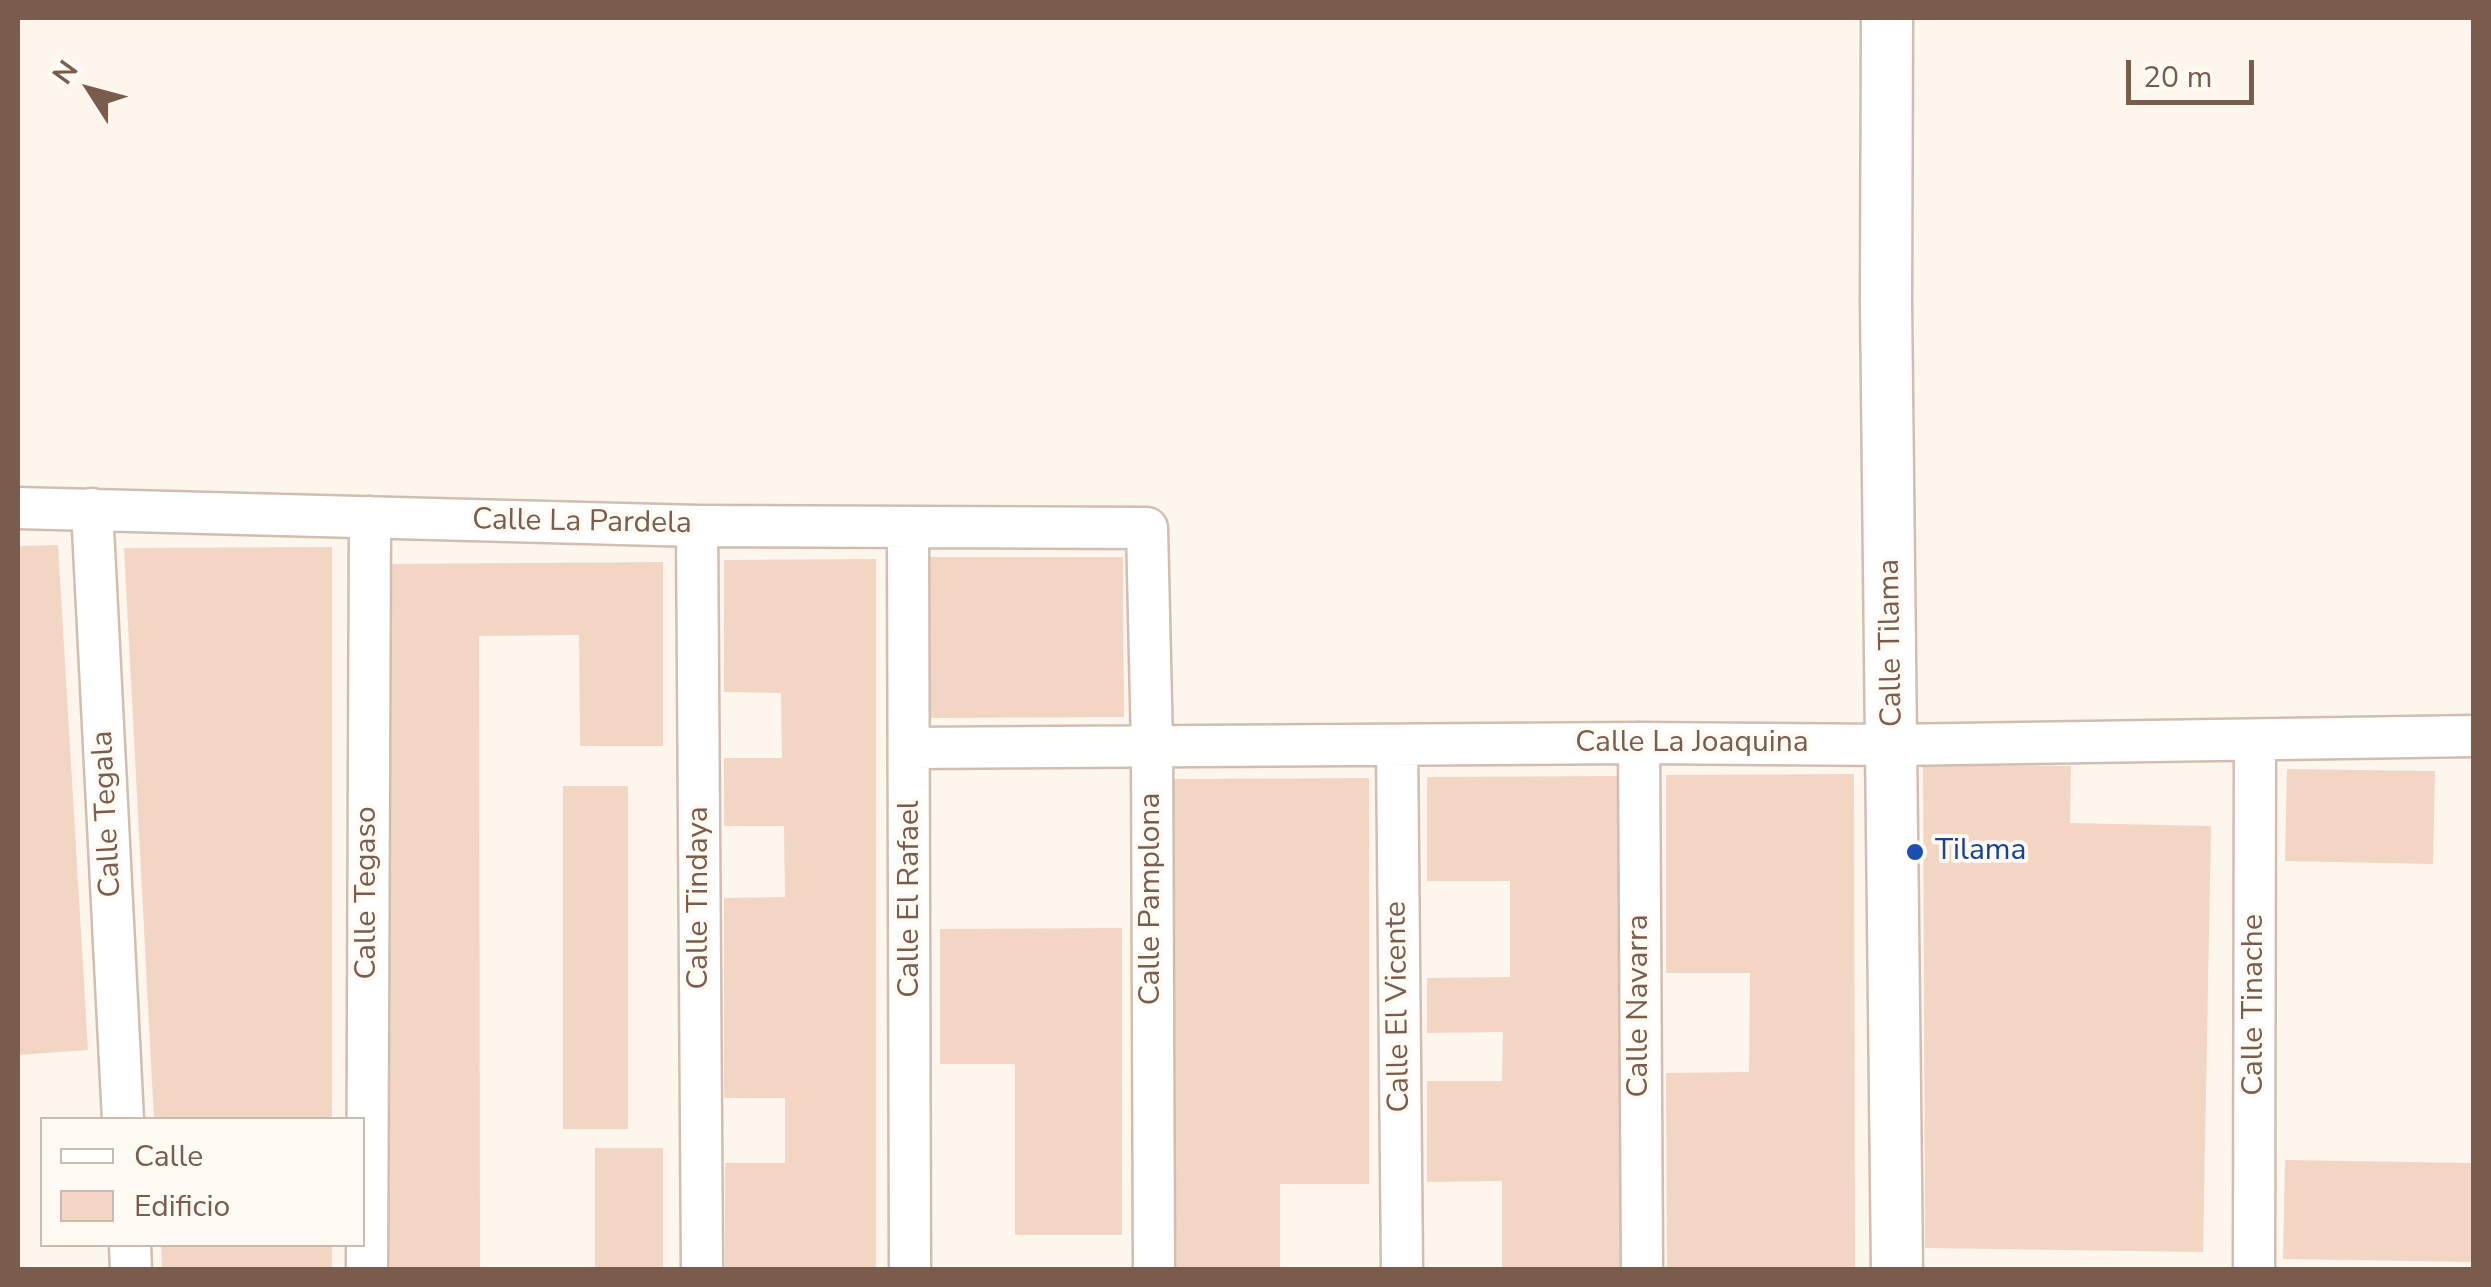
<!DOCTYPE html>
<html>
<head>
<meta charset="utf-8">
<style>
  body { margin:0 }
  #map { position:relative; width:2491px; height:1287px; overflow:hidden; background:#fdf6ec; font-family:"Nunito Sans",sans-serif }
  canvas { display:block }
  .frame { position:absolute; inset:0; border:20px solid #7a5c4d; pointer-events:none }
  .legend { position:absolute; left:40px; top:1117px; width:325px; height:130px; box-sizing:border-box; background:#fffaf3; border:2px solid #cabbb1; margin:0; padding:12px 18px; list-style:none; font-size:30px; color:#7a5c4d }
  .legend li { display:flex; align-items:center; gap:20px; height:50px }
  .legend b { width:50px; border:2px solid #cabbb1 }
  .north { position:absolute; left:40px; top:40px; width:100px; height:100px; -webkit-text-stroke:8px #fffaf3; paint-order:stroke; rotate:306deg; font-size:28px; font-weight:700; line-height:40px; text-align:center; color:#7a5c4d }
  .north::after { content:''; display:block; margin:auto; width:35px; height:45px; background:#7a5c4d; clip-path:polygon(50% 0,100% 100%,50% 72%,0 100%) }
  .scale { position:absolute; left:2126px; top:60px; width:128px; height:45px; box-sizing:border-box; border:5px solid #7a5c4d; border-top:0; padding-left:12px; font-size:30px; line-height:35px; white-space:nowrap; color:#7a5c4d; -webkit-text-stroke:8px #fffaf3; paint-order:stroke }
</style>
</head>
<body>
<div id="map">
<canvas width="2491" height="1287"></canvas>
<div class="frame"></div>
<ul class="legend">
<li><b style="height:12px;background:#fff"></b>Calle</li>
<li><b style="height:28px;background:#f3d5c3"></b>Edificio</li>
</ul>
<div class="north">N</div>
<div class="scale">20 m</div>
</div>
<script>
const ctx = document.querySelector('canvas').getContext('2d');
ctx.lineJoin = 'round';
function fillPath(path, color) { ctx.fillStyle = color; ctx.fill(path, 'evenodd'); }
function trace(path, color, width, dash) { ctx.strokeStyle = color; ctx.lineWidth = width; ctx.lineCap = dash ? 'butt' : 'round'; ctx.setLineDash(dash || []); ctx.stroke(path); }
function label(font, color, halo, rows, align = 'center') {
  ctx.font = font + ' "Nunito Sans",sans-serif'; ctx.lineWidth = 8; ctx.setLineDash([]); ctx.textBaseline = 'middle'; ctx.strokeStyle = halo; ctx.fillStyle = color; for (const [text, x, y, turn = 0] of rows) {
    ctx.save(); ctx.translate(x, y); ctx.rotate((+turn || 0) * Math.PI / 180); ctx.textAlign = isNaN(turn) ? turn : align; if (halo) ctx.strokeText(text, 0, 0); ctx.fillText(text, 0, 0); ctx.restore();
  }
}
fillPath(new Path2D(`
  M 58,545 L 88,1050 L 18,1055 L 18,546 Z
  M 332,547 L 332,1120 L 154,1120 L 124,548 Z
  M 929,557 L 1123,557 L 1124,717 L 929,718 Z
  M 876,559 L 876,1270 L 725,1270 L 725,1163 L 785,1163 L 785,1098 L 724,1098 L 724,898 L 785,897 L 784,826 L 724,826 L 724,758 L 782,758 L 781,693 L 724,692 L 724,560 Z
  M 663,562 L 663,746 L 580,746 L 579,635 L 479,636 L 480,1270 L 384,1270 L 384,564 Z
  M 1923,765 L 2071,766 L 2070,823 L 2211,826 L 2203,1252 L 1925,1248 Z
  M 2287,769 L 2435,771 L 2433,864 L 2285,861 Z
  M 1854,774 L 1855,1270 L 1667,1270 L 1666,1073 L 1749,1072 L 1750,973 L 1666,973 L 1666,775 Z
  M 1620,776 L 1621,1270 L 1502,1270 L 1502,1181 L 1427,1182 L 1427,1081 L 1502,1081 L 1503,1032 L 1427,1033 L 1427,978 L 1510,977 L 1510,881 L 1427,881 L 1427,777 Z
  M 1369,778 L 1369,1184 L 1280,1184 L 1280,1270 L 1170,1270 L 1170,779 Z
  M 563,786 L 628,786 L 628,1129 L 563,1129 Z
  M 1122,928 L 1122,1235 L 1015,1235 L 1015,1064 L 940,1064 L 940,929 Z
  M 595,1148 L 663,1148 L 663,1270 L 595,1270 Z
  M 2285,1160 L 2474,1163 L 2474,1262 L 2283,1259 Z
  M 161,1244 L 332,1244 L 332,1270 L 162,1270 Z`), '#f3d5c3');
const minor = new Path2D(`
  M 18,508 L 697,526 L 1147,528 L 1152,746 L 1154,1270
  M 92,509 L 123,1120
  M 697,526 L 702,1270
  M 908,528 L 910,1270
  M 1639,743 L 1642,1270
  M 1397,745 L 1402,1270
  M 911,748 L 1639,743 L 1893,745 L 2474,736
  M 130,1244 L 131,1270
  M 367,1270 L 370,517
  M 2254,1270 L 2255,740`);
const tertiary = new Path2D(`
  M 1887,18 L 1886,302 L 1897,1270`);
trace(minor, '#d1beb0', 45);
trace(tertiary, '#d1beb0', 55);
trace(minor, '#fff', 40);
trace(tertiary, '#fff', 50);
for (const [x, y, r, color] of [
  [1915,852,10,"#1a4fb4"]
]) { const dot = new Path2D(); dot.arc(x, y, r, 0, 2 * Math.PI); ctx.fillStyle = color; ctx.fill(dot); trace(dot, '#fffaf3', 4); }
label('30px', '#7a5c4d', '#fffaf3', [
  ["Calle La Pardela",582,523,1],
  ["Calle Tilama",1892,643,-91],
  ["Calle La Joaquina",1692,744],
  ["Calle Tegala",108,814,-93],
  ["Calle Tegaso",368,893,-90],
  ["Calle Tindaya",700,898,-90],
  ["Calle El Rafael",911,899,-90],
  ["Calle Pamplona",1152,899,-90],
  ["Calle Tinache",2255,1005,-90],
  ["Calle Navarra",1640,1006,-90],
  ["Calle El Vicente",1399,1007,-91]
]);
label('30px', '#164399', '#fffaf3', [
  ["Tilama",1935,852]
], 'left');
</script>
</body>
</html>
